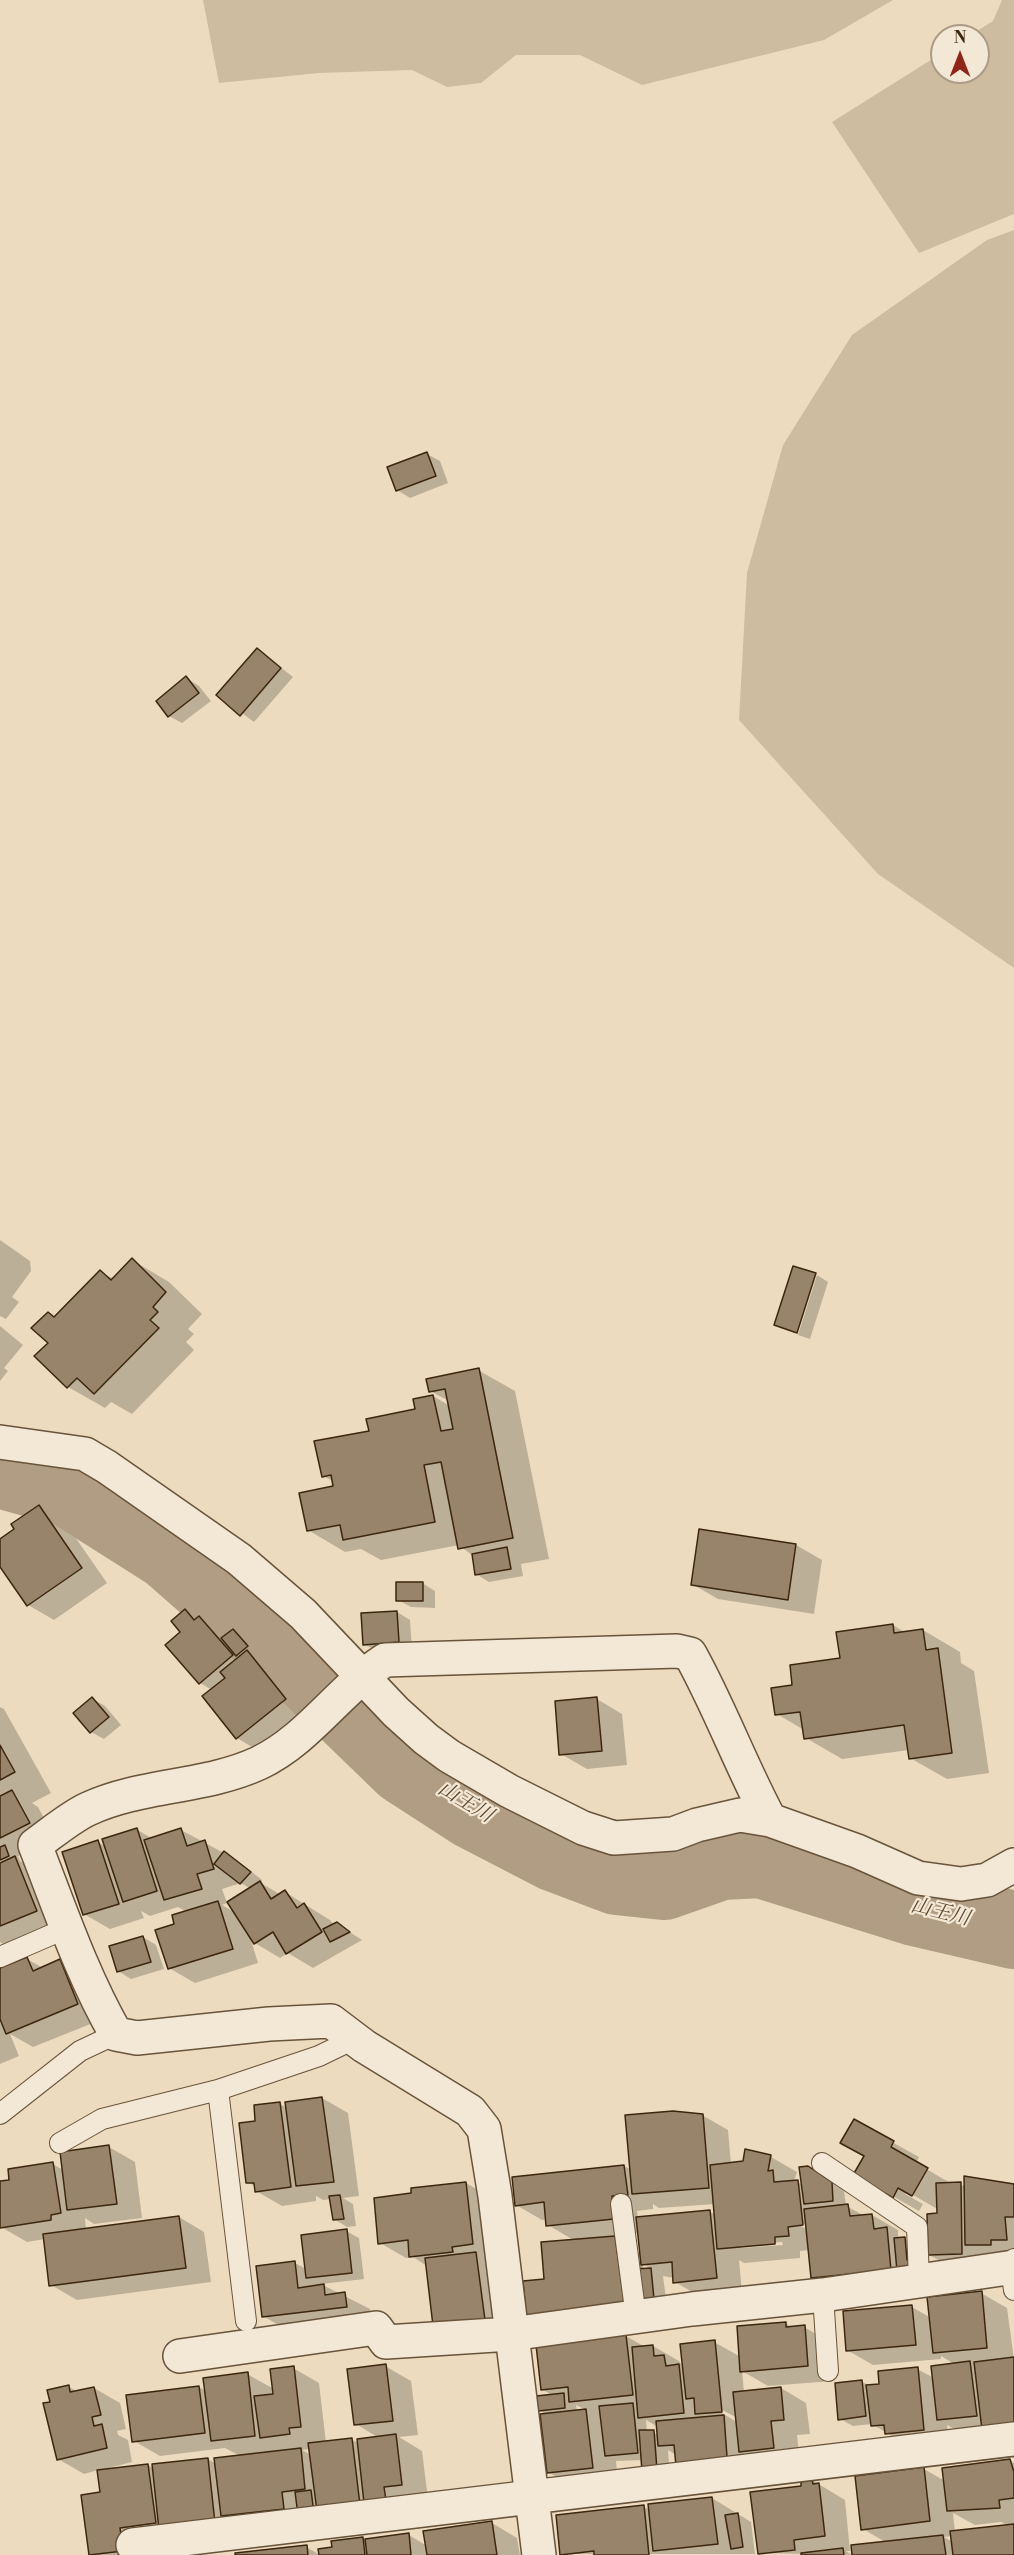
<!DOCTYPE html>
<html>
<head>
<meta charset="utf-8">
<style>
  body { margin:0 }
  #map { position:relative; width:1014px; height:2555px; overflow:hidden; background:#ecdbbf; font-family:"Libre Bodoni",serif }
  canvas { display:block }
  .north { position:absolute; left:930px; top:24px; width:60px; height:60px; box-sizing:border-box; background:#f3e8d5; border:2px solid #aa9a86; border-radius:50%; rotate:0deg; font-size:16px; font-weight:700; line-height:24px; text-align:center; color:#3c260f }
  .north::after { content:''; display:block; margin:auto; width:21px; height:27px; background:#8f2418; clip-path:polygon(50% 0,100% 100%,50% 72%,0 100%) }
</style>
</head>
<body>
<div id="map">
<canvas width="1014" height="2555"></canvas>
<div class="north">N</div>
</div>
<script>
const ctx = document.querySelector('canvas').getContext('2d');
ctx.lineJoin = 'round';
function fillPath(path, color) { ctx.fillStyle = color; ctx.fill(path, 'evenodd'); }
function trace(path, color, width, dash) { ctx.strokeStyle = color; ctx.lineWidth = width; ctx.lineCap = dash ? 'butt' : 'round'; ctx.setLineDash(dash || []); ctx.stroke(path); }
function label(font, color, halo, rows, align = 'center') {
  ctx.font = font + ' "Libre Bodoni","Noto Serif JP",serif'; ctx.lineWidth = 4.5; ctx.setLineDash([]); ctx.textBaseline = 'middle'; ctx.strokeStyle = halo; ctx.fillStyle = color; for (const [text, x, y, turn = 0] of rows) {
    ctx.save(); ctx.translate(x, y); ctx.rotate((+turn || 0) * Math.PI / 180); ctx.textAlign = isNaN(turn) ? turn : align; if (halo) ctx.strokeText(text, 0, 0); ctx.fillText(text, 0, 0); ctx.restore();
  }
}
fillPath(new Path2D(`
  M 203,0 L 893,0 L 824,40 L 642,85 L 580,55 L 516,55 L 481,83 L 447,87 L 412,70 L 319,73 L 219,83 Z
  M 1002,0 L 1014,0 L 1014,214 L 919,253 L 832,122 L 942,53 L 942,72 L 978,72 L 978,36 L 969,36 L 993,21 Z
  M 1014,230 L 1014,968 L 878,874 L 739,720 L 747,573 L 783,445 L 852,335 L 987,240 Z`), '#cebca1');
fillPath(new Path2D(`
  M 427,454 L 440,461 L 448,483 L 410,498 L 397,490 Z
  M 257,649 L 293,677 L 254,722 L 218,695 Z
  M 186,678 L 199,686 L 211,701 L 182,723 L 169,716 Z
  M 0,1240 L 30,1261 L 31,1271 L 12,1297 L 19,1302 L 6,1319 L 0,1316 Z
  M 132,1260 L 169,1282 L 202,1314 L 188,1329 L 194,1334 L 186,1342 L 194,1350 L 132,1414 L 111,1402 L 105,1408 L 68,1387 L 37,1356 L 50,1343 L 55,1318 L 100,1272 L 114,1279 Z
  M 817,1275 L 828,1282 L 810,1339 L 798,1335 Z
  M 0,1326 L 23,1345 L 4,1368 L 8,1371 L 0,1381 Z
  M 478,1370 L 515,1391 L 549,1559 L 521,1564 L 523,1576 L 489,1582 L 476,1574 L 473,1556 L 459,1545 L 381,1560 L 361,1549 L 345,1552 L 308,1530 L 335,1487 L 333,1481 L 323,1476 L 371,1432 L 417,1410 L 433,1396 L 450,1406 L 449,1401 L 430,1391 Z
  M 39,1507 L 64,1521 L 107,1583 L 54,1620 L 28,1605 L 0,1565 L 0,1541 L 16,1530 Z
  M 700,1531 L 796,1545 L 822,1560 L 814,1614 L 718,1599 L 692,1584 Z
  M 422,1583 L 435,1591 L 435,1608 L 411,1607 L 398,1600 Z
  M 185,1611 L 227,1635 L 233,1630 L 246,1638 L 260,1654 L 256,1657 L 273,1666 L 311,1714 L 262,1753 L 237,1738 L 212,1690 L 200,1683 L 167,1645 L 182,1632 Z
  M 397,1612 L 410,1620 L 412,1649 L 377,1651 L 364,1644 L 363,1614 Z
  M 893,1625 L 906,1633 L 923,1630 L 960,1652 L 961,1663 L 974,1671 L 989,1773 L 947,1779 L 910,1758 L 909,1750 L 842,1759 L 806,1738 L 804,1730 L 777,1714 L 794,1686 L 842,1660 Z
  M 93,1699 L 105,1706 L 121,1725 L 104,1739 L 91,1732 Z
  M 597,1699 L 622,1714 L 627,1765 L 587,1769 L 561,1754 Z
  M 0,1707 L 4,1709 L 51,1793 L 32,1803 L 38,1807 L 55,1838 L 18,1856 L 20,1861 L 41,1873 L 62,1926 L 8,1947 L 0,1942 Z
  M 136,1829 L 153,1839 L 181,1830 L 237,1860 L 262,1880 L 261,1883 L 281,1895 L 285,1892 L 330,1920 L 334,1925 L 337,1924 L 362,1940 L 313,1968 L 288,1953 L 280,1958 L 255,1943 L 250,1937 L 258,1963 L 195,1983 L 169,1968 L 176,1925 L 187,1912 L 178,1907 L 150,1916 L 141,1911 L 144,1918 L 110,1929 L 84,1914 L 98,1842 L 106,1847 ZM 241,1883 L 251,1889 L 227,1903 L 236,1913 L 222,1905 L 227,1903 L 222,1889 Z
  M 143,1937 L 156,1945 L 164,1969 L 131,1979 L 118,1971 Z
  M 27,1959 L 43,1968 L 60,1961 L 86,1976 L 103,2019 L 33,2047 L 10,2034 L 19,2056 L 0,2064 L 0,1965 L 1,1969 Z
  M 322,2098 L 348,2113 L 359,2196 L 343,2198 L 353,2204 L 356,2226 L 347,2227 L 334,2219 L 331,2199 L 323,2200 L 316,2196 L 316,2201 L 282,2206 L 256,2191 L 256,2187 L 248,2182 L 257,2122 L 280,2104 L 287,2108 Z
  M 702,2115 L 728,2130 L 731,2164 L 744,2162 L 746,2151 L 771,2157 L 797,2172 L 794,2182 L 803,2184 L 822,2175 L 844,2191 L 846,2206 L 865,2216 L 872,2215 L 898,2230 L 898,2236 L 918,2246 L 920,2265 L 839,2292 L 813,2278 L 810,2250 L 800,2251 L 800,2258 L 744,2263 L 739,2260 L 742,2293 L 701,2297 L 675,2282 L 674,2278 L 663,2276 L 667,2306 L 553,2329 L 527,2314 L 545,2281 L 575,2241 L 548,2225 L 547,2219 L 542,2220 L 516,2205 L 624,2166 L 632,2170 ZM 653,2204 L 659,2208 L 715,2204 L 716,2215 L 710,2212 L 638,2219 L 637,2211 L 653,2209 ZM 797,2220 L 808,2226 L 808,2230 L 796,2223 ZM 639,2233 L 641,2253 L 612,2236 ZM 782,2242 L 783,2245 L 741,2248 L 741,2245 ZM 643,2264 L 652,2269 L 643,2270 Z
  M 854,2121 L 919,2157 L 916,2163 L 952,2184 L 965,2186 L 1014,2186 L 1014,2259 L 955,2269 L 929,2255 L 939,2210 L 906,2191 L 905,2194 L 923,2204 L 919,2211 L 855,2175 L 866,2156 Z
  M 109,2147 L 135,2162 L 142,2218 L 94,2224 L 85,2218 L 86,2230 L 179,2217 L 204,2232 L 211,2282 L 77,2300 L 51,2285 L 45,2239 L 27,2242 L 1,2227 L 0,2183 L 53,2164 L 63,2170 Z
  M 466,2183 L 492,2198 L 510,2334 L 461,2340 L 427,2266 L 413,2257 L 406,2258 L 380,2243 Z
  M 346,2231 L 359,2238 L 364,2279 L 321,2284 L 370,2309 L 372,2322 L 289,2331 L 263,2316 L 295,2263 L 306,2269 Z
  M 981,2293 L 1007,2308 L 1014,2359 L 1014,2444 L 964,2434 L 947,2425 L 949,2444 L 912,2448 L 872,2424 L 853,2426 L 840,2419 L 862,2382 L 870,2386 L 881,2385 L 917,2369 L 934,2378 L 956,2365 L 941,2356 L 941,2359 L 873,2365 L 847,2350 L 912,2307 L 931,2318 Z
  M 785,2323 L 793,2328 L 804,2327 L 830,2342 L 833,2381 L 768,2386 L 742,2371 L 744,2392 L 781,2388 L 806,2403 L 810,2434 L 797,2435 L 800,2463 L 752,2471 L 676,2455 L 668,2450 L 670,2477 L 643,2460 L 616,2461 L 618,2482 L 574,2487 L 548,2472 L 547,2415 L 539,2410 L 553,2396 L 542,2389 L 626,2336 L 645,2347 L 653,2346 L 679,2361 L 684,2368 L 714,2342 L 741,2357 ZM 576,2405 L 586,2410 L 577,2411 ZM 717,2407 L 737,2418 L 737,2422 L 715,2409 ZM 646,2420 L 658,2427 L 659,2434 L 647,2432 Z
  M 385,2366 L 411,2381 L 418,2435 L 399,2437 L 422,2451 L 428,2499 L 147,2555 L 90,2555 L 83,2497 L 101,2494 L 98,2470 L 84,2474 L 58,2459 L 52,2403 L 69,2387 L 78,2392 L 94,2388 L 120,2403 L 126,2429 L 117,2431 L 118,2435 L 128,2440 L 132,2462 L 109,2468 L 109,2470 L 148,2465 L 154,2469 L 208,2459 L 216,2464 L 240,2456 L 225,2448 L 160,2456 L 134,2441 L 199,2387 L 206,2391 L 247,2374 L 274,2389 L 293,2368 L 319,2383 L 326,2443 L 351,2439 L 359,2444 L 379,2438 L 356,2424 ZM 310,2449 L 311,2455 L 302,2450 Z
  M 1010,2461 L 1014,2463 L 1014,2555 L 854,2555 L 887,2543 L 863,2529 L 924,2469 L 945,2481 ZM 953,2513 L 975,2525 L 1001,2522 L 1009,2526 L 955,2532 ZM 953,2536 L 953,2542 L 944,2537 Z
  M 812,2480 L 845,2500 L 850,2551 L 846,2551 L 852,2555 L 759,2553 L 803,2487 Z
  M 712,2498 L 751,2522 L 755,2554 L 561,2554 L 644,2507 L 650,2510 Z
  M 492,2523 L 517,2538 L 520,2555 L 237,2555 L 306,2547 L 320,2555 L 363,2539 L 409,2535 L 427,2546 Z`), '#0003');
trace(new Path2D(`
  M 0,1469 L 71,1489 L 169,1551 L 314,1678 L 405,1766 L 473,1810 L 556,1853 L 617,1876 L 664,1881 L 721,1861 L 761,1859 L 915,1907 L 1014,1930`), '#b09d83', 78);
const building = new Path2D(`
  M 427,452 L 436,476 L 396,491 L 387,467 Z
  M 257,648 L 281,668 L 240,716 L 216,695 Z
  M 186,676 L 199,693 L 168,717 L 156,701 Z
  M 132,1258 L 166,1292 L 153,1307 L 158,1312 L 150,1320 L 159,1328 L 94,1394 L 77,1378 L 67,1388 L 34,1356 L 48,1343 L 31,1328 L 48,1312 L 54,1317 L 100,1270 L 111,1280 Z
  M 793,1266 L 816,1273 L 797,1333 L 774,1325 Z
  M 479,1368 L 513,1538 L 458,1549 L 441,1462 L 424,1465 L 435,1522 L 343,1540 L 340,1525 L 307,1531 L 299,1493 L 333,1486 L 331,1475 L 322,1477 L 314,1441 L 369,1431 L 366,1419 L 415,1409 L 413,1399 L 433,1395 L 441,1431 L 453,1429 L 445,1389 L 429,1392 L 426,1379 Z
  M 39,1505 L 82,1568 L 27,1606 L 0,1567 L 0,1539 L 14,1529 L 11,1524 Z
  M 699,1529 L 796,1544 L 788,1600 L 691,1585 Z
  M 507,1547 L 511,1569 L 475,1575 L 472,1554 Z
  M 396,1582 L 423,1582 L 423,1601 L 396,1601 Z
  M 185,1609 L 194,1620 L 199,1616 L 233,1655 L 199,1684 L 165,1645 L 180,1632 L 171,1621 Z
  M 397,1611 L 399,1642 L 363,1645 L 361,1613 Z
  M 893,1624 L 894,1633 L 923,1629 L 926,1650 L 938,1648 L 952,1753 L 909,1759 L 904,1725 L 804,1739 L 800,1712 L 775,1715 L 771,1688 L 792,1685 L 790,1665 L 840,1658 L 836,1632 Z
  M 233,1629 L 248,1646 L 236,1656 L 221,1638 Z
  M 247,1650 L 286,1699 L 236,1739 L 202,1696 L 225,1678 L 220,1672 Z
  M 92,1697 L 109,1717 L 90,1733 L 73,1713 Z
  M 597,1697 L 602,1751 L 559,1755 L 555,1701 Z
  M 0,1745 L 15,1772 L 0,1780 Z
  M 12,1790 L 30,1823 L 0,1838 L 0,1796 Z
  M 137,1828 L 157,1891 L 123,1902 L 102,1839 Z
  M 181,1828 L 187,1846 L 205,1840 L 214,1869 L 197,1874 L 202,1889 L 164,1900 L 144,1840 Z
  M 98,1840 L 119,1904 L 83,1915 L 62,1852 Z
  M 5,1845 L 9,1856 L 0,1860 L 0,1847 Z
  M 224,1851 L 251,1872 L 240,1884 L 214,1864 Z
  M 15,1856 L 37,1911 L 0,1926 L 0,1863 Z
  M 260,1881 L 271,1899 L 285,1890 L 297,1908 L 304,1903 L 322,1932 L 286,1954 L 273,1932 L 254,1944 L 227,1902 Z
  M 218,1901 L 233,1949 L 168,1969 L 155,1930 L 174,1924 L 172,1915 Z
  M 337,1922 L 350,1932 L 330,1942 L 323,1929 Z
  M 143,1936 L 151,1962 L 117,1972 L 109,1946 Z
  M 27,1957 L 33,1971 L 60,1959 L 78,2004 L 6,2034 L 0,2019 L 0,1968 Z
  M 322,2097 L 334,2182 L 296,2186 L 285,2102 Z
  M 280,2102 L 291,2187 L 255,2192 L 254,2183 L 246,2183 L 239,2123 L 255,2121 L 254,2105 Z
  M 673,2111 L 703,2114 L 709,2188 L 632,2194 L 625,2115 Z
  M 854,2119 L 894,2141 L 891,2147 L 928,2168 L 912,2196 L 898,2188 L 893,2198 L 853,2175 L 864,2156 L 840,2143 Z
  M 109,2145 L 117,2204 L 67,2210 L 60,2152 Z
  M 745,2149 L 771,2155 L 768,2171 L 773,2170 L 774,2182 L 798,2180 L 803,2225 L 788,2227 L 789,2236 L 775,2237 L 775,2244 L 717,2249 L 710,2165 L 743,2161 Z
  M 53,2162 L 61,2213 L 51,2215 L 51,2220 L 0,2228 L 0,2181 L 9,2180 L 8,2169 Z
  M 624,2165 L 628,2195 L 612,2196 L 614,2219 L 546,2226 L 544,2202 L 515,2206 L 512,2177 Z
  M 808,2166 L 832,2182 L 833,2201 L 804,2204 L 799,2167 Z
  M 964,2176 L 1014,2184 L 1014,2217 L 1005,2217 L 1007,2240 L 991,2240 L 991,2245 L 965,2245 Z
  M 466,2182 L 473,2244 L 452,2247 L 453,2252 L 409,2257 L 408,2240 L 378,2244 L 374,2198 L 411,2193 L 411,2188 Z
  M 961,2182 L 962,2254 L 928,2255 L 927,2214 L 937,2213 L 936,2183 Z
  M 340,2195 L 344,2219 L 333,2220 L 329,2196 Z
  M 848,2204 L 850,2216 L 872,2214 L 874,2229 L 887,2227 L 891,2270 L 811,2278 L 804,2209 Z
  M 710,2210 L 717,2278 L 673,2283 L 672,2262 L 641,2265 L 636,2217 Z
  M 179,2216 L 186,2268 L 49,2286 L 43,2234 Z
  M 347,2229 L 352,2273 L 306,2278 L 301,2235 Z
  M 615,2236 L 625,2307 L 526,2315 L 523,2281 L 544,2279 L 541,2242 Z
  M 905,2237 L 907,2260 L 913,2259 L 914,2269 L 897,2271 L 894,2238 Z
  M 476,2252 L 485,2320 L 433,2326 L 425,2258 Z
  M 295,2261 L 298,2288 L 324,2284 L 325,2295 L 345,2292 L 347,2307 L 262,2317 L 256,2266 Z
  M 651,2268 L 654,2299 L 637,2301 L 634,2269 Z
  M 982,2291 L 987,2348 L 933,2353 L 927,2297 Z
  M 912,2305 L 916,2345 L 846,2351 L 843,2311 Z
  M 786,2322 L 786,2327 L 805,2325 L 808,2366 L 740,2372 L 737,2326 Z
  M 626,2335 L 633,2395 L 569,2402 L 568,2387 L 541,2390 L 536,2345 Z
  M 715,2340 L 722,2412 L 695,2414 L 694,2398 L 686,2399 L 680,2344 Z
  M 653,2345 L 654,2356 L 664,2355 L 666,2366 L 679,2364 L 684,2413 L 638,2418 L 632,2347 Z
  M 1014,2357 L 1014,2426 L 982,2430 L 974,2362 Z
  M 970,2361 L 977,2416 L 937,2420 L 931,2366 Z
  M 386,2364 L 393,2421 L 354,2425 L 347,2369 Z
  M 294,2366 L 301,2427 L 289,2428 L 290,2434 L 260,2438 L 254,2396 L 273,2394 L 270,2369 Z
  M 918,2367 L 924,2430 L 885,2434 L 884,2425 L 871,2426 L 866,2385 L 879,2384 L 878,2371 Z
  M 248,2372 L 255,2436 L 211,2441 L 203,2378 Z
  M 862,2380 L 866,2416 L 838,2420 L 835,2383 Z
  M 69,2385 L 70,2392 L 94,2387 L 101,2415 L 92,2417 L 94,2426 L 102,2424 L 107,2448 L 57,2460 L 43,2403 L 50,2402 L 47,2390 Z
  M 199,2386 L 205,2433 L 132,2442 L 126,2395 Z
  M 781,2387 L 784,2420 L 771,2421 L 774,2448 L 739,2452 L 733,2392 Z
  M 564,2393 L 565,2408 L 538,2411 L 536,2396 Z
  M 633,2403 L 638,2453 L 605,2456 L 599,2406 Z
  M 586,2409 L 593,2468 L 547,2473 L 540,2414 Z
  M 724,2415 L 727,2457 L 723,2457 L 723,2462 L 676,2466 L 674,2445 L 658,2446 L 656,2421 Z
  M 639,2430 L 654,2430 L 657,2470 L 642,2472 Z
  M 396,2434 L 402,2485 L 384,2487 L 386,2500 L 364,2503 L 357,2439 Z
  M 352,2438 L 360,2505 L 317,2511 L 308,2443 Z
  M 301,2448 L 305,2489 L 282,2492 L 284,2509 L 221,2516 L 214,2458 Z
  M 208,2458 L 215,2523 L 159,2530 L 152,2464 Z
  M 1010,2459 L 1014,2472 L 1014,2498 L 999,2500 L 1000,2508 L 947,2511 L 942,2468 Z
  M 148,2464 L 156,2523 L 120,2528 L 123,2551 L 89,2555 L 81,2495 L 100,2492 L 97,2470 Z
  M 924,2467 L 930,2521 L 861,2530 L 855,2476 Z
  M 812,2479 L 813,2484 L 819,2483 L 825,2536 L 794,2540 L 795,2550 L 758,2554 L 750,2492 L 801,2486 L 801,2480 Z
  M 311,2490 L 314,2513 L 298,2515 L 295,2492 Z
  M 712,2497 L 718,2544 L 653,2551 L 648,2504 Z
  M 644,2505 L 649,2555 L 594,2555 L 594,2551 L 560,2555 L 556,2515 Z
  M 738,2513 L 743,2547 L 731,2549 L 725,2515 Z
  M 492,2521 L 497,2555 L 427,2555 L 423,2531 Z
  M 1014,2524 L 1014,2555 L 953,2555 L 950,2531 Z
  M 409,2533 L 411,2555 L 367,2555 L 365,2539 Z
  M 943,2535 L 946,2555 L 852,2555 L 851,2545 Z
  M 363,2537 L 365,2555 L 319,2555 L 318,2549 L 332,2547 L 331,2541 Z
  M 307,2545 L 308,2555 L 235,2555 L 235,2553 Z
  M 843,2548 L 844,2555 L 801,2555 L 801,2553 Z`);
fillPath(building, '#98846b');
trace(building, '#3c260f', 1.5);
const lane = new Path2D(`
  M 0,1957 L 67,1928
  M 218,2090 L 246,2321
  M 0,2114 L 80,2051 L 116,2034
  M 60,2143 L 102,2119 L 218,2090 L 319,2056 L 354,2039
  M 822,2163 L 917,2227 L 919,2281
  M 621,2204 L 636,2317
  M 1014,2259 L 1011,2268 L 1014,2290
  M 823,2295 L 828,2371`);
const street = new Path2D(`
  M 0,1442 L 85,1454 L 107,1467 L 239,1559 L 303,1614 L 396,1712 L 426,1739 L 449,1756 L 509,1791 L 583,1828 L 614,1838 L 673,1834 L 697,1825 L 740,1815 L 770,1820
  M 180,2356 L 376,2328 L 386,2342 L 511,2334 L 692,2309 L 823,2295 L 1014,2267
  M 133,2545 L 1014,2439
  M 539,2555 L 495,2196 L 484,2129 L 470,2111 L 364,2046 L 331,2021 L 269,2024 L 137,2038 L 116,2034 C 82,1975 60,1909 35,1845 C 52,1833 69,1818 88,1809 C 142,1784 205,1788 259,1763 C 309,1739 339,1690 385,1660 L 677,1651 L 690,1654 C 720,1708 741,1766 770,1820 L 857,1851 L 918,1878 L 961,1884 L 987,1880 L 1014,1865`);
trace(lane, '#68533b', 22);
trace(street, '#68533b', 36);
trace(lane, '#f3e8d5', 20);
trace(street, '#f3e8d5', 33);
label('italic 20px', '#5f4a32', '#f3e8d5', [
  ["山王川",465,1803,31],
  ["山王川",940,1913,14]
]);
</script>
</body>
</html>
